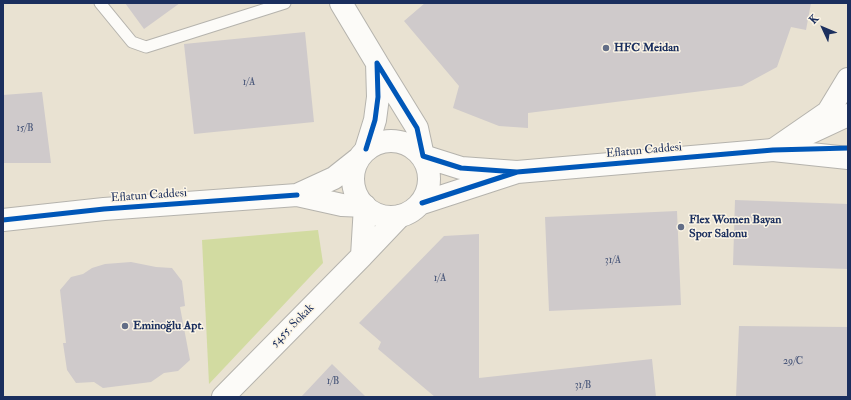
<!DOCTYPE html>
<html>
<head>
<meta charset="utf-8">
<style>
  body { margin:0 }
  #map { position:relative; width:851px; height:400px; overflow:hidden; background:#e9e2d2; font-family:"IM FELL Double Pica",serif }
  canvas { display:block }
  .frame { position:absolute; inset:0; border:4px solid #1b2f5e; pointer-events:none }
  .north { position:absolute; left:803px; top:8px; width:40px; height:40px; -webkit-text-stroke:3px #fcf5e5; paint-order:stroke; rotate:314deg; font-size:11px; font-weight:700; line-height:16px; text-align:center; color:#1b2f5e }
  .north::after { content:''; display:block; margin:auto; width:14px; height:18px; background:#1b2f5e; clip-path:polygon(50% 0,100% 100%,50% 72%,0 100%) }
</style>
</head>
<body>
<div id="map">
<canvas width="851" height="400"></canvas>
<div class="frame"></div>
<div class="north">K</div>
</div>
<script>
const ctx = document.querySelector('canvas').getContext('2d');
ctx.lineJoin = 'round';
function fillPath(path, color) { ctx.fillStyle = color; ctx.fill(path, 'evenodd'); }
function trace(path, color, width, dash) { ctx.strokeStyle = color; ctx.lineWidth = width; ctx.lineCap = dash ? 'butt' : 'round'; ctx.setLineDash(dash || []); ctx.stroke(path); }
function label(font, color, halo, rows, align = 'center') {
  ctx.font = font + ' "IM FELL Double Pica",serif'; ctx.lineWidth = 3; ctx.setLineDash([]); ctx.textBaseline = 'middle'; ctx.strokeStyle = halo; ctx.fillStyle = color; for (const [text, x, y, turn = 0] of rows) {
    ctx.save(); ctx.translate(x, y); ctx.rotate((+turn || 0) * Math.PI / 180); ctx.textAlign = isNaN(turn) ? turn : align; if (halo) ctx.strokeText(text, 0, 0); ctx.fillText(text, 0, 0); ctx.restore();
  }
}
fillPath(new Path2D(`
  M 318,230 L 323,263 L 209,384 L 202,240 Z`), '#d2dba1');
fillPath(new Path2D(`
  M 125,3 L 180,3 L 144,29 Z
  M 425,3 L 465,3 L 466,4 L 528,3 L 811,3 L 806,30 L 791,27 L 777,67 L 742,86 L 528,113 L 528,128 L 499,126 L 453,108 L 459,86 L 404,21 Z
  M 305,32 L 314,122 L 194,134 L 184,44 Z
  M 42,92 L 51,163 L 3,163 L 3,95 Z
  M 735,200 L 848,204 L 848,269 L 733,265 Z
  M 677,211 L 681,305 L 549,311 L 545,217 Z
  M 479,234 L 479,378 L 652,359 L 656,397 L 435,397 L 378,349 L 381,342 L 359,323 L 444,236 Z
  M 131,262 L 156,267 L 172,268 L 182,281 L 185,306 L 180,307 L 190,360 L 178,371 L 164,373 L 151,382 L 103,388 L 94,382 L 76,383 L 67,370 L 63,343 L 66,343 L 60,290 L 71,277 L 83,274 L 92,268 L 105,264 Z
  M 739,326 L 848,327 L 848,397 L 736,397 Z
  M 332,364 L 366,397 L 301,397 Z`), '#cfcacb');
const service = new Path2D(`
  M 100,3 L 132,42 L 146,47 L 285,3`);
const minor = new Path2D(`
  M 341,3 L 377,63
  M 366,149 L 375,120 L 378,97 L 377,63 L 417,128 L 423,156
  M 365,206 L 362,256 L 400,216
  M 223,397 L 362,256`);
const tertiary = new Path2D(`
  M 805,135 L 848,115
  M353 179a38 38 0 1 1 76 0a38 38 0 1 1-76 0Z
  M 358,159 L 334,178 L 297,195 L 342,205 L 365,206
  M 517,172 L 773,150 L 793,149
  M 422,203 L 517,172 L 461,168 L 423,156
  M 3,220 L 104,209 L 297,195`);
const trunk = new Path2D(`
  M 773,150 L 828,112 L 848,79
  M 773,150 L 848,158`);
trace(service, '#b5b3ad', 13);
trace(minor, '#b5b3ad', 24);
trace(tertiary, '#b5b3ad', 24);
trace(trunk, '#b5b3ad', 24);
trace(service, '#fcfbf8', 11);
trace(minor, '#fcfbf8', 22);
trace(tertiary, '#fcfbf8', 22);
trace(trunk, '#fcfbf8', 22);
trace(new Path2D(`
  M 366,149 L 375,120 L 378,97 L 377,63 L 417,128 L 423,156 L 461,168 L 517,172 L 422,203
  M 517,172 L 773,150 L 848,148
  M 3,220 L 104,209 L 297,195`), '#0057b8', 5);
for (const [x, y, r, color] of [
  [606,48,4,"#636e87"],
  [681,227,4,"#636e87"],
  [125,326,4,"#636e87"]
]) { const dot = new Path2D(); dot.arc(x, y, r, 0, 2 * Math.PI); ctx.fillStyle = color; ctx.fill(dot); trace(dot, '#fcf5e5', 1.5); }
label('10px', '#485679', null, [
  ["1/A",249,83],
  ["15/B",25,129],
  ["31/A",613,261],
  ["1/A",440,279],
  ["29/C",793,362],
  ["1/B",333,382],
  ["31/B",583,386]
]);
label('bold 12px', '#1b2f5e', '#fcf5e5', [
  ["HFC Meidan",614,48],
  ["Flex Women Bayan",689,220],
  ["Spor Salonu",689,234],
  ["Eminoğlu Apt.",133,326]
], 'left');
label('12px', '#1b2f5e', '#fcf5e5', [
  ["Eflatun Caddesi",644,151,-5],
  ["Eflatun Caddesi",149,196,-4],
  ["5455. Sokak",293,326,-45]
]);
</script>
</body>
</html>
